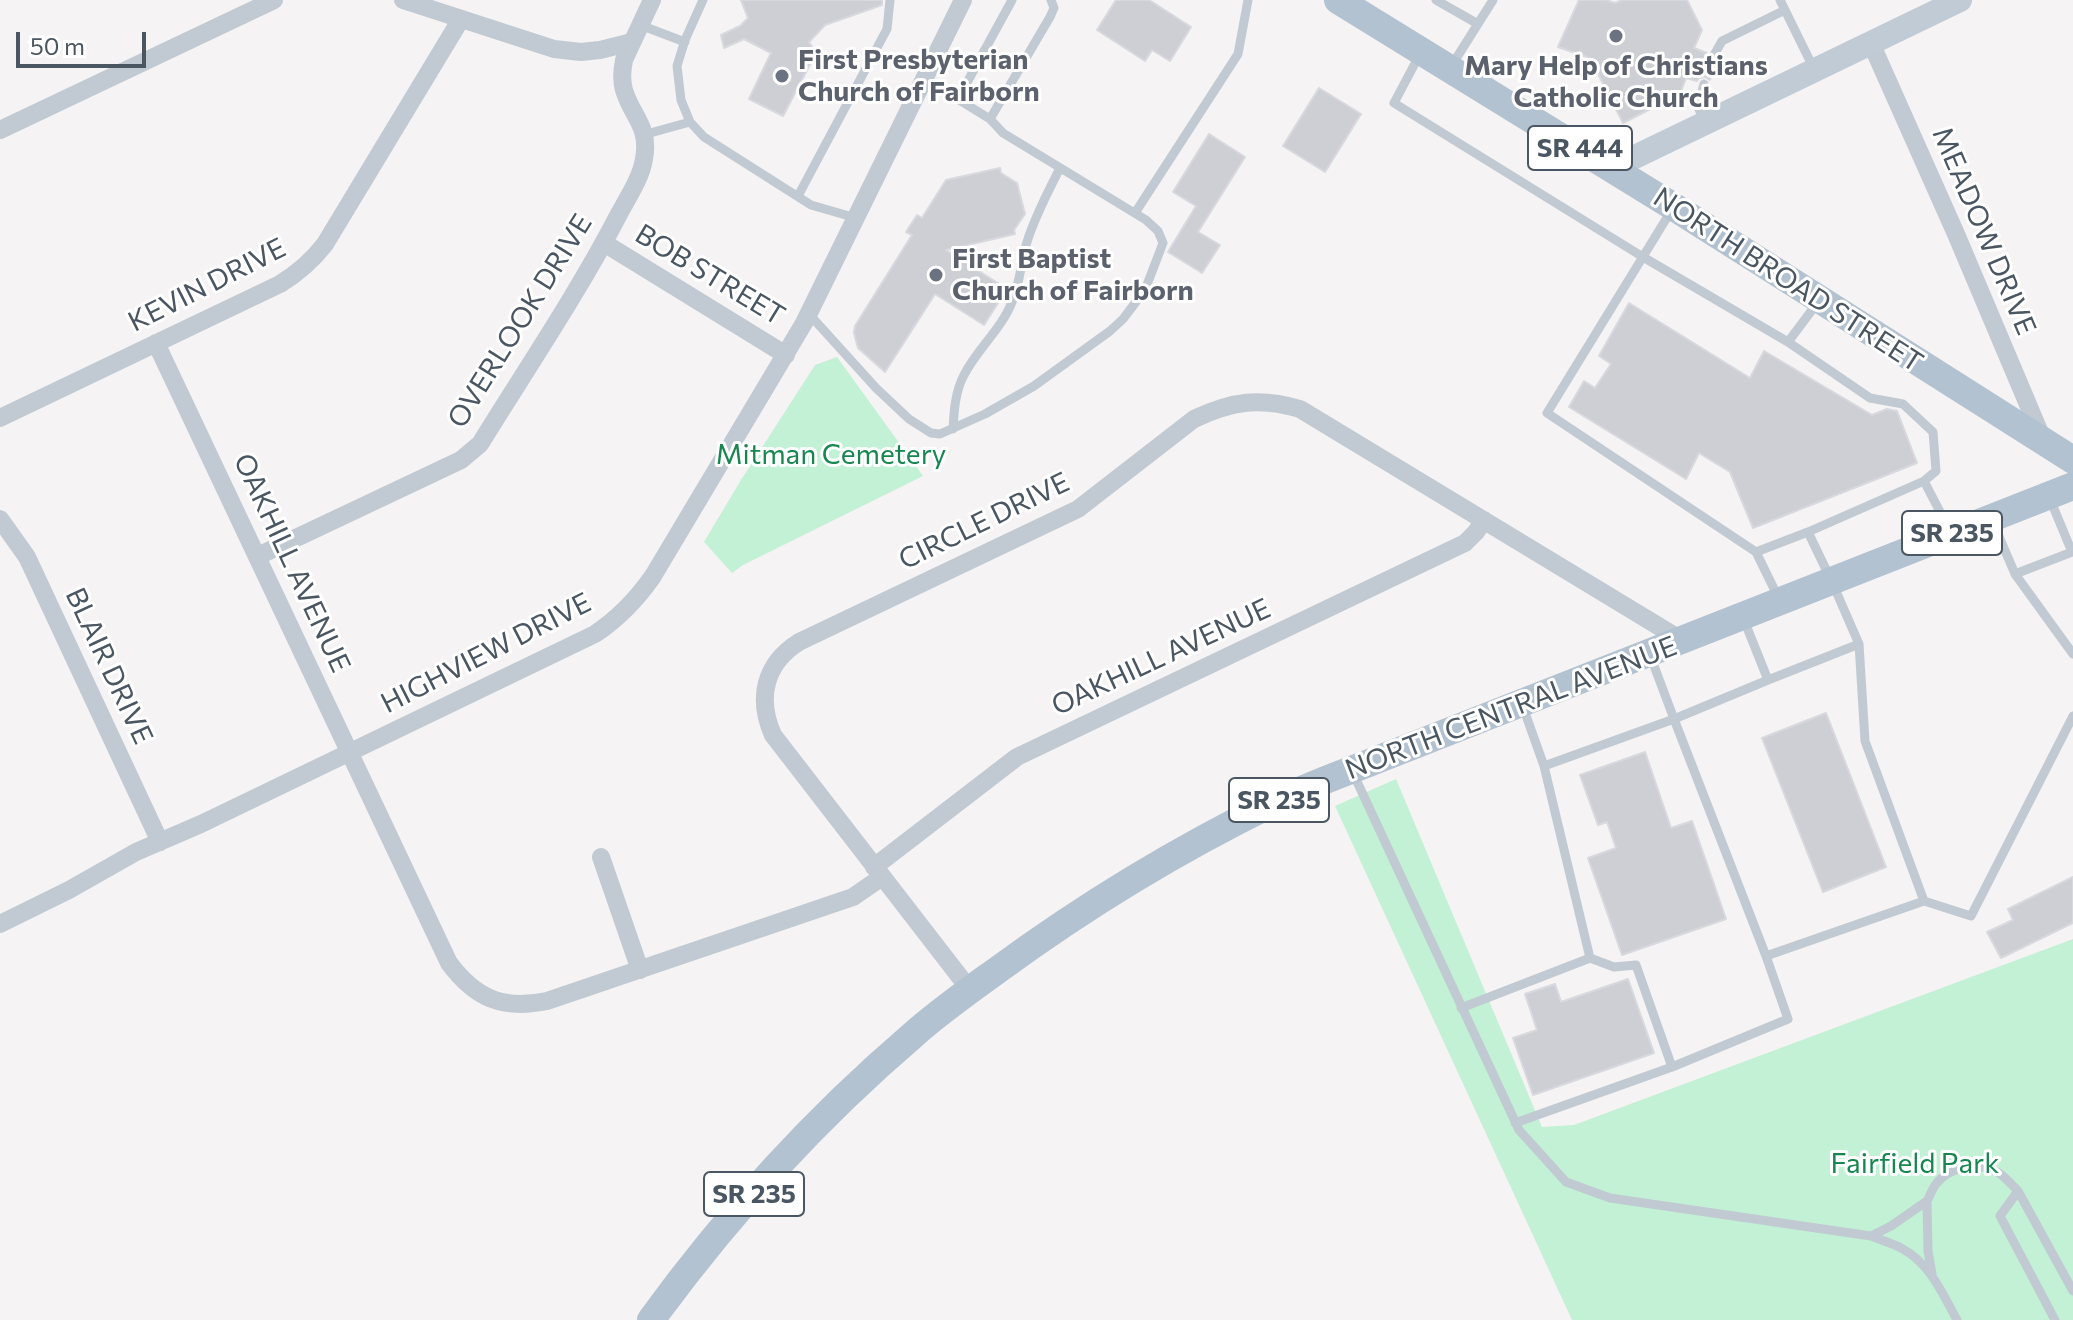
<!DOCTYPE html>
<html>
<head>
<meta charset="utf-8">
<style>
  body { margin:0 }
  #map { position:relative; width:2073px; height:1320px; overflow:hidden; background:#f5f3f3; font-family:Commissioner,sans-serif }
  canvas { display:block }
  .scale { position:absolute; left:16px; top:32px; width:130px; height:36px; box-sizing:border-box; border:4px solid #4a5661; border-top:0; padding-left:10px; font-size:24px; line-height:28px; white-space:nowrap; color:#4a5661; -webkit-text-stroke:6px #fff; paint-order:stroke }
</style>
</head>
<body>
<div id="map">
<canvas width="2073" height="1320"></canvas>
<div class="scale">50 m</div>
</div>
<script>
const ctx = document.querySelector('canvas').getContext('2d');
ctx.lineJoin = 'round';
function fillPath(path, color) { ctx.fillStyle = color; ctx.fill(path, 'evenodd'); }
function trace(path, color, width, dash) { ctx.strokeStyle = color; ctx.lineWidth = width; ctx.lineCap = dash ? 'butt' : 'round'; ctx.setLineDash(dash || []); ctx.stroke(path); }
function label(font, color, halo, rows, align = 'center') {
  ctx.font = font + ' Commissioner,sans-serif'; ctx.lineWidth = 6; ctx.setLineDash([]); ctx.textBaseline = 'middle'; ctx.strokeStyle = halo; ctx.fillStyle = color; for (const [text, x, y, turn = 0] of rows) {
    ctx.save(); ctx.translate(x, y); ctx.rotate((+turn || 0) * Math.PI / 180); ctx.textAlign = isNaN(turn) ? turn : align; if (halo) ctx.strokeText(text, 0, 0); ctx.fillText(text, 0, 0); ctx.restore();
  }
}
fillPath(new Path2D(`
  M 837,357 L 923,476 L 743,565 L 732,573 L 704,542 L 741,480 L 815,365 Z
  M 1396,779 L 1542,1127 L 1574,1125 L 2073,939 L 2073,1320 L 1572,1320 L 1335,806 Z`), '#c3f1d5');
const building = new Path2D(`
  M 741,0 L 882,0 L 882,5 L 825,25 L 809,42 L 816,53 L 783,116 L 749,99 L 771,53 L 744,39 L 724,48 L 721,35 L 740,26 L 748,18 Z
  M 1116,0 L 1149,0 L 1191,27 L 1170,61 L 1152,50 L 1145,61 L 1097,30 Z
  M 1579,0 L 1606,0 L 1615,3 L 1622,0 L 1687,0 L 1702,30 L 1694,48 L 1707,53 L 1710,61 L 1717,62 L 1710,80 L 1705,77 L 1699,78 L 1697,81 L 1686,78 L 1680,94 L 1623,123 L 1590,58 L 1558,47 Z
  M 1319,88 L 1361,114 L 1325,172 L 1283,146 Z
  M 1209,134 L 1245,157 L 1198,232 L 1220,245 L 1202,273 L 1168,252 L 1196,206 L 1173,192 Z
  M 1000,168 L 1001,173 L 1017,183 L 1025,214 L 1014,230 L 1015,234 L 946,250 L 1007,289 L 984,325 L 935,294 L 885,372 L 858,348 L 854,333 L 855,326 L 912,235 L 906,232 L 917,215 L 922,218 L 946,180 Z
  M 1629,303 L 1750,378 L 1764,351 L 1872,415 L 1887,409 L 1897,411 L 1917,463 L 1753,528 L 1730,472 L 1699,453 L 1686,479 L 1569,407 L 1584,381 L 1595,388 L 1611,364 L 1599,356 Z
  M 1826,713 L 1886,867 L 1823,892 L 1762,738 Z
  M 1645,752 L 1671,828 L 1692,821 L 1726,919 L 1622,955 L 1588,858 L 1616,848 L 1607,822 L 1598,825 L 1580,775 Z
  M 2073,877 L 2073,923 L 2001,958 L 1987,932 L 2013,920 L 2008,909 Z
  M 1628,979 L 1654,1053 L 1533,1095 L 1513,1038 L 1537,1030 L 1525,994 L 1555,984 L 1561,1002 Z`);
fillPath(building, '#cdcfd5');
trace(building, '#d7d9de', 2);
trace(new Path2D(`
  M 703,0 L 685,40 L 677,66 L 681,100 L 690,122 L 704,137 L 811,205 L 856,218
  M 1436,0 L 1478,24
  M 1780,0 L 1813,67
  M 640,25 L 685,42
  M 1420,54 L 1394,103 L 1643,257 L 1788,342 L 1870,398 L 1903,404 L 1933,432 L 1936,471 L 1924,481 L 1808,532 L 1756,552
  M 1714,55 L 1722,41 L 1785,10
  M 1452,65 L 1493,0
  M 925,79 L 990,119 L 1050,17 L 1054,8 L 1051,0
  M 1704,84 L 1698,107 L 1705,122
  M 958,99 L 1012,0
  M 643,135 L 690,122
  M 798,196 L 887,29 L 890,0
  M 1671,211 L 1547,413 L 1756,552 L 1779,599
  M 1135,213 L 1238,54 L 1248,0
  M 809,314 L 876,388 L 909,419 L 931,433 L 940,434 L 985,414 L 1034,386 L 1110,331 L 1123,319 L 1145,290 L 1163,243 L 1158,231 L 1146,220 L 1003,133 L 990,119
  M 1788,342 L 1818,302
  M 953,429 C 954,411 955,392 964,375 C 977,349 1001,330 1012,302 C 1020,283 1021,262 1027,242 C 1035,216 1048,192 1060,168
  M 1924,481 L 1950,531
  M 1992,520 L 2015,574 L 2072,552 L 2050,499
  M 2015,574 L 2073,654
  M 1744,620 L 1768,680 L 1859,644
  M 1768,680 L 1674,719 L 1766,956 L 1924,901 L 1865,741 L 1859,644 L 1832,582 L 1808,532
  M 1523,707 L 1544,766 L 1674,719 L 1650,655
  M 1544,766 L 1590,958
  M 1353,773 L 1519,1130 L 1566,1182 L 1610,1198 L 1871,1236 C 1880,1240 1892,1243 1901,1248 C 1930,1263 1942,1293 1957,1320
  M 1924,901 L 1971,916 L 2073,716
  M 1461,1008 L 1590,958 L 1614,967 L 1636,965 L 1672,1067 L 1515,1123
  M 1672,1067 L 1788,1019 L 1766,956
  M 1927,1201 C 1930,1196 1932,1189 1936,1184 C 1950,1166 1980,1161 1999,1173 C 2006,1178 2012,1185 2018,1191
  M 1871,1236 L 1891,1226 L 1927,1201 L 1928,1251 L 1932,1274
  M 2055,1320 L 2000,1216 L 2018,1191 L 2073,1291`), '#c1cad2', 9);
trace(new Path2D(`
  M 403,0 L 554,49 L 581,52 L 600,50 L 632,42
  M 1871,43 L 1956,234 L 2043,440
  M 0,130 L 274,0
  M 604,243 L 786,355
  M 156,343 L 449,963 C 476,999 503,1010 547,1001 L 853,897 L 882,877
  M 0,418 L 280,284 C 298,273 312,261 325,244 L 461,19
  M 0,519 L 27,557 L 160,842
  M 258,556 L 461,460 L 480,444 C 527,368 578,293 619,214 C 628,197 641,178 644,159 C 650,126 632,117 624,90 C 621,80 622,70 624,60 L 652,0
  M 601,857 L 640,970
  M 874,867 L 1017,757 L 1465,543 L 1476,532 L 1484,520
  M 0,924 L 69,890 L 136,852 L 201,824 L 595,634 C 619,618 637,599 653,576 L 804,323 L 963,0
  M 970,990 L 773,735 C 757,699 764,664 799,642 L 1078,509 L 1194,419 C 1232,401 1260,397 1300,409 L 1683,641`), '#c1cad2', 18);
trace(new Path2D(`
  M 1612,168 L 1960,0`), '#c1cbd6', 24);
trace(new Path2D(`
  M 1338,0 L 1674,207 L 2073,460
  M 651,1320 C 726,1217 816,1118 913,1035 C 940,1011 970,990 999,969 C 1085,906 1177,850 1273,803 C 1299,790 1325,780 1351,770 L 2073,486`), '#b3c2d1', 28);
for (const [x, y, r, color] of [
  [1616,36,8,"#6b7280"],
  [782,76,8,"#6b7280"],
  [936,275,8,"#6b7280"]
]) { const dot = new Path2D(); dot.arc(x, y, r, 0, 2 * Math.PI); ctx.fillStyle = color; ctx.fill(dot); trace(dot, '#fff', 3); }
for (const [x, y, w] of [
  [1580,148,104],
  [1952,533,100],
  [1279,800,100],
  [754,1194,100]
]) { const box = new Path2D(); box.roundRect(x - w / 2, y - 22, w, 44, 6); ctx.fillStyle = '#fff'; ctx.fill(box); trace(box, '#4a5661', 2); }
label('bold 26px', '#4a5661', null, [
  ["SR 444",1580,148],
  ["SR 235",1952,533],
  ["SR 235",1279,800],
  ["SR 235",754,1194]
]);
label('bold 28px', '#5b616d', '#fff', [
  ["First Presbyterian",798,60],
  ["Church of Fairborn",798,92],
  ["Mary Help of Christians",1616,66,"center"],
  ["Catholic Church",1616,98,"center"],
  ["First Baptist",952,259],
  ["Church of Fairborn",952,291]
], 'left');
label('28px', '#4a5661', '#fff', [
  ["MEADOW DRIVE",1984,231,67],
  ["BOB STREET",710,275,31],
  ["NORTH BROAD STREET",1788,280,33],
  ["KEVIN DRIVE",207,285,-27],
  ["OVERLOOK DRIVE",520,321,-58],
  ["CIRCLE DRIVE",984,521,-26],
  ["OAKHILL AVENUE",292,563,65],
  ["HIGHVIEW DRIVE",486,653,-27],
  ["OAKHILL AVENUE",1161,657,-25],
  ["BLAIR DRIVE",109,666,65],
  ["NORTH CENTRAL AVENUE",1511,708,-21]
]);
label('28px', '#17864f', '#fff', [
  ["Mitman Cemetery",831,455],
  ["Fairfield Park",1915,1164]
]);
</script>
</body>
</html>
